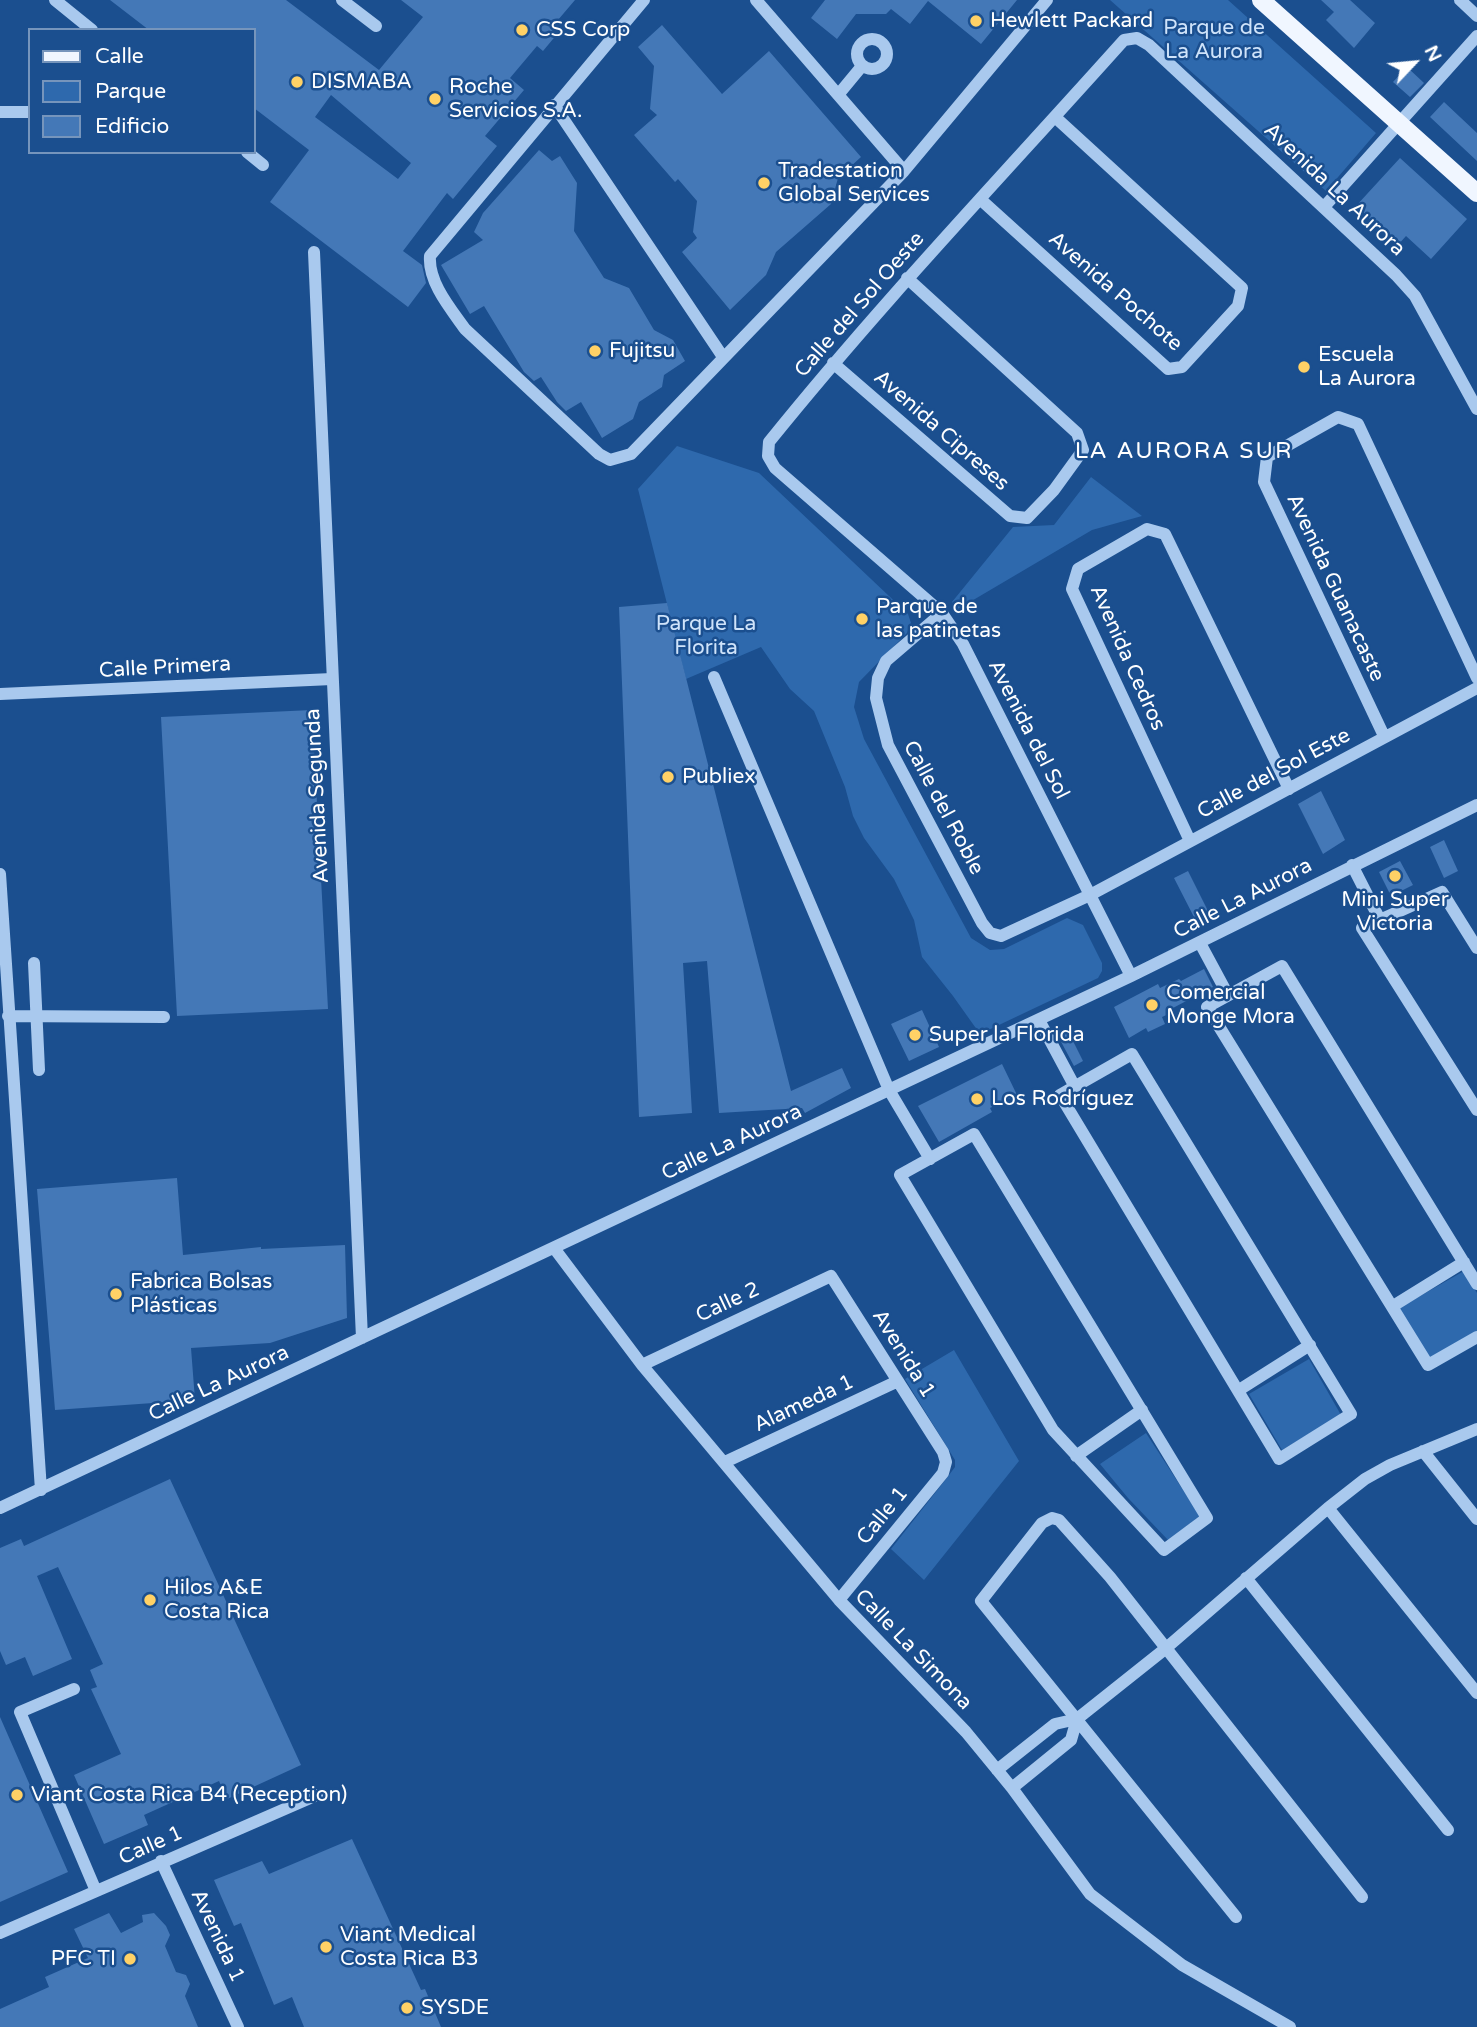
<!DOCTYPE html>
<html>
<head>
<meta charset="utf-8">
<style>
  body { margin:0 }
  #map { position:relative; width:1477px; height:2027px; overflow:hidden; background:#1b4f8f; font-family:"Varela Round",sans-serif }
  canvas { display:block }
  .legend { position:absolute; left:28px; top:28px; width:228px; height:126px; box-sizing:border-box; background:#1b4f8f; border:2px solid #7695bc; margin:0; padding:9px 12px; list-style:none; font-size:21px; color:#fff }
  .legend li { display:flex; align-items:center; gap:14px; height:35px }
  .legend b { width:35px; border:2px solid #7695bc }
  .north { position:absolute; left:1379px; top:28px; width:70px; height:70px; -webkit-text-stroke:5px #1b4f8f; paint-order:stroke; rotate:64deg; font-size:19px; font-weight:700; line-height:28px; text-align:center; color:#fff }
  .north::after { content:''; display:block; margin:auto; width:24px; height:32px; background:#fff; clip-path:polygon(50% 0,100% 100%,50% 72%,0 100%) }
</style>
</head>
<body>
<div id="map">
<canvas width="1477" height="2027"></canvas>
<ul class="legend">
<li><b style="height:9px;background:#f0f6ff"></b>Calle</li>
<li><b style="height:19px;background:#2e69ad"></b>Parque</li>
<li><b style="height:19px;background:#4478b7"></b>Edificio</li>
</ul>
<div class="north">N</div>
</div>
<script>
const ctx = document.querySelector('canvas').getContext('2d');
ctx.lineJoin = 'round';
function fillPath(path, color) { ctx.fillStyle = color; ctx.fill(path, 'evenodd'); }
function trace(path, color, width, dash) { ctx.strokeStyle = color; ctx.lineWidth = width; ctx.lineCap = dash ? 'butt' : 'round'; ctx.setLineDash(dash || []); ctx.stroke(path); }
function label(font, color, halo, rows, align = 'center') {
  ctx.font = font + ' "Varela Round",sans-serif'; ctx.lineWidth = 5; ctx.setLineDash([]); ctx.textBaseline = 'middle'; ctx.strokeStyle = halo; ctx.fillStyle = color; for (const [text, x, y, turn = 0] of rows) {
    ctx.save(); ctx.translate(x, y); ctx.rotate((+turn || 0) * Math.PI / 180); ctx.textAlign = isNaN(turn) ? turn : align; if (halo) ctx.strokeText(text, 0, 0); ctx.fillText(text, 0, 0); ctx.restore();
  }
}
fillPath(new Path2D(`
  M 1110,0 L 1228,0 L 1376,133 L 1326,191 Z
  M 677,446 L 759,473 L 908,614 L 911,623 L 907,633 L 859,682 L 854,707 L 864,739 L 971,938 L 990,950 L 1004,949 L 1067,918 L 1083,925 L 1102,963 L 1102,971 L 1098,978 L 980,1034 L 953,996 L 922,957 L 914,920 L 894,879 L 864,838 L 853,816 L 845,787 L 814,711 L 790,689 L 761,647 L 686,679 L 638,489 Z
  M 1091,477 L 1142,516 L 1092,530 L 958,609 L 952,602 L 1013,527 L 1054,525 Z
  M 1464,1271 L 1477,1293 L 1477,1332 L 1429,1360 L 1399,1308 Z
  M 954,1350 L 1019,1461 L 924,1580 L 891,1549 L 946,1479 L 955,1467 L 955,1460 L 905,1379 Z
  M 1309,1359 L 1341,1415 L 1282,1450 L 1249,1394 Z
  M 1146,1433 L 1200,1516 L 1168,1540 L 1128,1498 L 1100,1464 Z`), '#2e69ad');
fillPath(new Path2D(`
  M 110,0 L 286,0 L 379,70 L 423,17 L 401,0 L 575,0 L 552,27 L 558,33 L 543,51 L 537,46 L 510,78 L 524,90 L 485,136 L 497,146 L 453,199 L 447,193 L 403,251 L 422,265 L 426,283 L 408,307 L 270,202 L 309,150 L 254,108 L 254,30 L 149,30 ZM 331,95 L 411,163 L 398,179 L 315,117 Z
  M 825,0 L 1017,0 L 981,44 L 928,1 L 910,24 L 891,9 L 886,14 L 856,14 L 837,39 L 811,18 Z
  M 1321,0 L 1350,0 L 1375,23 L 1354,48 L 1326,20 L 1334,12 Z
  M 662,25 L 722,94 L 769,51 L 861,157 L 838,178 L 831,204 L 776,252 L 766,275 L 730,310 L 682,252 L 697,238 L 693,232 L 697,201 L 678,179 L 675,182 L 634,135 L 657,115 L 650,109 L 654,66 L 638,47 Z
  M 1407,67 L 1424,83 L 1410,97 L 1393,82 Z
  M 1444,102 L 1477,133 L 1477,161 L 1430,117 Z
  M 539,150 L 552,161 L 560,156 L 577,183 L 574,231 L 604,278 L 629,288 L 654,330 L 673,340 L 685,361 L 664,375 L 662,387 L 639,402 L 633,419 L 602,438 L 581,402 L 566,411 L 557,402 L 541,377 L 534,381 L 524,372 L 484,306 L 470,314 L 441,265 L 483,240 L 474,232 L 483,213 Z
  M 1400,158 L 1467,219 L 1431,259 L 1406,236 L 1398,245 L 1356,206 Z
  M 667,603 L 791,1091 L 842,1068 L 851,1088 L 805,1113 L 802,1108 L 719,1113 L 707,961 L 683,963 L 692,1113 L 639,1117 L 619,607 Z
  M 312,710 L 328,1009 L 177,1016 L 161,717 Z
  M 1321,791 L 1345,840 L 1323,854 L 1298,804 Z
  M 1444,840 L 1458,871 L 1444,878 L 1430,847 Z
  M 1400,861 L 1413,885 L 1391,896 L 1379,872 Z
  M 1188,871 L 1208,911 L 1195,919 L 1174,878 Z
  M 1204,969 L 1213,987 L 1171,1009 L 1173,1012 L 1162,1017 L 1165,1024 L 1148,1032 L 1146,1028 L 1129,1038 L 1114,1007 L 1158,984 L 1160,988 L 1179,979 L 1181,981 Z
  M 922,1010 L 939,1047 L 909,1061 L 891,1024 Z
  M 1068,1031 L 1083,1061 L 1074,1066 L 1058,1036 Z
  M 1002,1064 L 1017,1095 L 990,1108 L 992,1112 L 939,1142 L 918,1106 Z
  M 177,1178 L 183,1255 L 261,1247 L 261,1249 L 345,1245 L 347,1318 L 270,1343 L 191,1348 L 195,1400 L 55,1410 L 37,1189 Z
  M 170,1479 L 301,1765 L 227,1799 L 219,1781 L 144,1815 L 148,1825 L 104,1844 L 74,1775 L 121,1754 L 91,1689 L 97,1687 L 90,1670 L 103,1664 L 58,1567 L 37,1576 L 72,1659 L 33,1676 L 25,1657 L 6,1665 L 0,1651 L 0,1548 L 21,1539 L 24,1546 Z
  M 0,1717 L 68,1872 L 0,1902 Z
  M 352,1839 L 421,1990 L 425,1989 L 441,2027 L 304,2027 L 292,1997 L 274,2005 L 241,1923 L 234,1926 L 214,1880 L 262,1861 L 269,1874 Z
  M 109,1913 L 121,1933 L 143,1922 L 142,1915 L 154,1913 L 166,1926 L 170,1935 L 165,1946 L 176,1972 L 186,1975 L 190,1984 L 185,1996 L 198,2027 L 0,2027 L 0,2009 L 49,1987 L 45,1977 L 88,1958 L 74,1929 Z`), '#4478b7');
trace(new Path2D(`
  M 55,0 L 92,30
  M 342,0 L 376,26
  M 644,0 L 430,256 C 428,282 450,308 465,329 L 599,454 L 610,460 L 631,454 L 904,171 L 1047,0
  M 756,0 L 904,171
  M 1460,0 L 1477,16
  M857 54a15 15 0 1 1 30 0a15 15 0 1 1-30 0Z
  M 838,95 L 862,66
  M 554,105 L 723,357
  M 0,112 L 30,112
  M 247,152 L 263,165
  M 980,199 L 1168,369 L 1182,367 L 1238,306 L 1242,288 L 1055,117
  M 1324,207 L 1477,36
  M 314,252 L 362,1338
  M 833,363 L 1010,516 L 1027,518 L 1054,490 L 1083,450 L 1077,433 L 907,278
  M 942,613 L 886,661 L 878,678 L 876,698 L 888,745 L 982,923 L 990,933 L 1001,936 L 1090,895 L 1477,688
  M 714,677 L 889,1090 L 930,1159
  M 0,694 L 332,679
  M 1384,736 L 1264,482 L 1267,457 L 1338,417 L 1358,424 L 1477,678
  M 1190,841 L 1072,589 L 1078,569 L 1147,529 L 1165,534 L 1289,789
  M 1352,865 L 1380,920
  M 0,874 L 41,1490
  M 1200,943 L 1228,995
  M 1477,948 L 1442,892 L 1362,928 L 1477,1110
  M 34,963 L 39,1070
  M 1131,976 L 963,644 L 942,613 L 775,468 L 768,456 L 769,442 C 881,303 1005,173 1124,40 L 1137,38 L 1149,45 L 1396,275 L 1415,296 L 1477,409
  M 8,1016 L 164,1017
  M 1039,1020 L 1075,1087
  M 1132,1054 L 1351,1414 L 1279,1459 L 1060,1095 Z
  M 974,1134 L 1207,1518 L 1164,1550 L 1053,1430 L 900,1175 Z
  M 554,1248 L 642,1365 L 839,1600 L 966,1732 L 1012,1788 L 1090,1894 L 1182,1965 L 1290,2027
  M 1477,1284 L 1282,966 L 1207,1007 L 1428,1365 L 1477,1337
  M 1393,1306 L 1464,1262
  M 642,1365 L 831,1276 L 943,1452 L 946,1462 L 943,1473 L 839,1600
  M 1239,1390 L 1310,1345
  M 1423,1451 L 1477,1519
  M 1076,1456 L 1142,1410
  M 725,1462 L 898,1381
  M 0,1508 L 1131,976 L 1477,805
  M 1328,1508 L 1477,1693
  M 1246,1578 L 1448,1830
  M 74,1689 L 20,1712 L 96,1891
  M 997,1770 L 1055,1724 L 1077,1719 L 1165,1649 L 1328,1508 L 1365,1479 L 1390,1465 L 1477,1429
  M 1012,1788 L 1071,1740 L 1077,1719
  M 161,1861 L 238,2027
  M 1236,1917 L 981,1601 L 1042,1523 L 1052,1518 L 1059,1520 L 1110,1577 L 1362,1897
  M 0,1933 L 317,1795`), '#a9c9ee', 12);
trace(new Path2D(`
  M 1261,0 L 1477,193`), '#f0f6ff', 18);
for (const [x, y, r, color] of [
  [976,21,7,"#ffd166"],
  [522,30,7,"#ffd166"],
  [297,82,7,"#ffd166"],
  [435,99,7,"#ffd166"],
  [764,183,7,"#ffd166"],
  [595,351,7,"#ffd166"],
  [1304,367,7,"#ffd166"],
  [862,619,7,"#ffd166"],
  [668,777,7,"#ffd166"],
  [1395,876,7,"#ffd166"],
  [1152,1005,7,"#ffd166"],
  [915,1035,7,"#ffd166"],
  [977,1099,7,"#ffd166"],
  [116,1294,7,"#ffd166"],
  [150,1600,7,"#ffd166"],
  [17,1795,7,"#ffd166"],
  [326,1947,7,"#ffd166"],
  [130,1959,7,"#ffd166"],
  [407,2008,7,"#ffd166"]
]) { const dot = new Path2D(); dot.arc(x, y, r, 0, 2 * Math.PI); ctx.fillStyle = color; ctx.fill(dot); trace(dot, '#1b4f8f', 2.5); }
label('21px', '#fff', '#1b4f8f', [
  ["Hewlett Packard",990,21],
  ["CSS Corp",536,30],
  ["DISMABA",311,82],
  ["Roche",449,87],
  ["Servicios S.A.",449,111],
  ["Tradestation",778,171],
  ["Global Services",778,195],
  ["Fujitsu",609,351],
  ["Escuela",1318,355],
  ["La Aurora",1318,379],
  ["Parque de",876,607],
  ["las patinetas",876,631],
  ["Publiex",682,777],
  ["Mini Super",1395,900,"center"],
  ["Victoria",1395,924,"center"],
  ["Comercial",1166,993],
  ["Monge Mora",1166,1017],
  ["Super la Florida",929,1035],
  ["Los Rodríguez",991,1099],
  ["Fabrica Bolsas",130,1282],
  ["Plásticas",130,1306],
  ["Hilos A&E",164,1588],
  ["Costa Rica",164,1612],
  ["Viant Costa Rica B4 (Reception)",31,1795],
  ["Viant Medical",340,1935],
  ["Costa Rica B3",340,1959],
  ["PFC TI",116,1959,"right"],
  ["SYSDE",421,2008]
], 'left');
label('21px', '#cfe3fa', '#1b4f8f', [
  ["Parque de",1214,28],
  ["La Aurora",1214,52],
  ["Parque La",706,624],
  ["Florita",706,648]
]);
label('21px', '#fff', '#1b4f8f', [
  ["Avenida La Aurora",1334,190,43],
  ["Avenida Pochote",1115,292,41],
  ["Calle del Sol Oeste",860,305,-49],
  ["Avenida Cipreses",941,431,41],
  ["Avenida Guanacaste",1335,588,65],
  ["Avenida Cedros",1127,658,66],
  ["Calle Primera",165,668,-3],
  ["Avenida del Sol",1028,730,63],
  ["Calle del Sol Este",1274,774,-28],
  ["Avenida Segunda",318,796,-93],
  ["Calle del Roble",943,808,62],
  ["Calle La Aurora",1243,899,-27],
  ["Calle La Aurora",732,1143,-25],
  ["Calle 2",728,1303,-25],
  ["Avenida 1",903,1354,58],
  ["Calle La Aurora",219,1384,-25],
  ["Alameda 1",804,1404,-25],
  ["Calle 1",883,1516,-51],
  ["Calle La Simona",913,1650,46],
  ["Calle 1",151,1846,-24],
  ["Avenida 1",217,1936,65]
]);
ctx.letterSpacing = '2px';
label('23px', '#fff', '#1b4f8f', [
  ["LA AURORA SUR",1184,452]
]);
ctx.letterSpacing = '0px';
</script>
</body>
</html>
